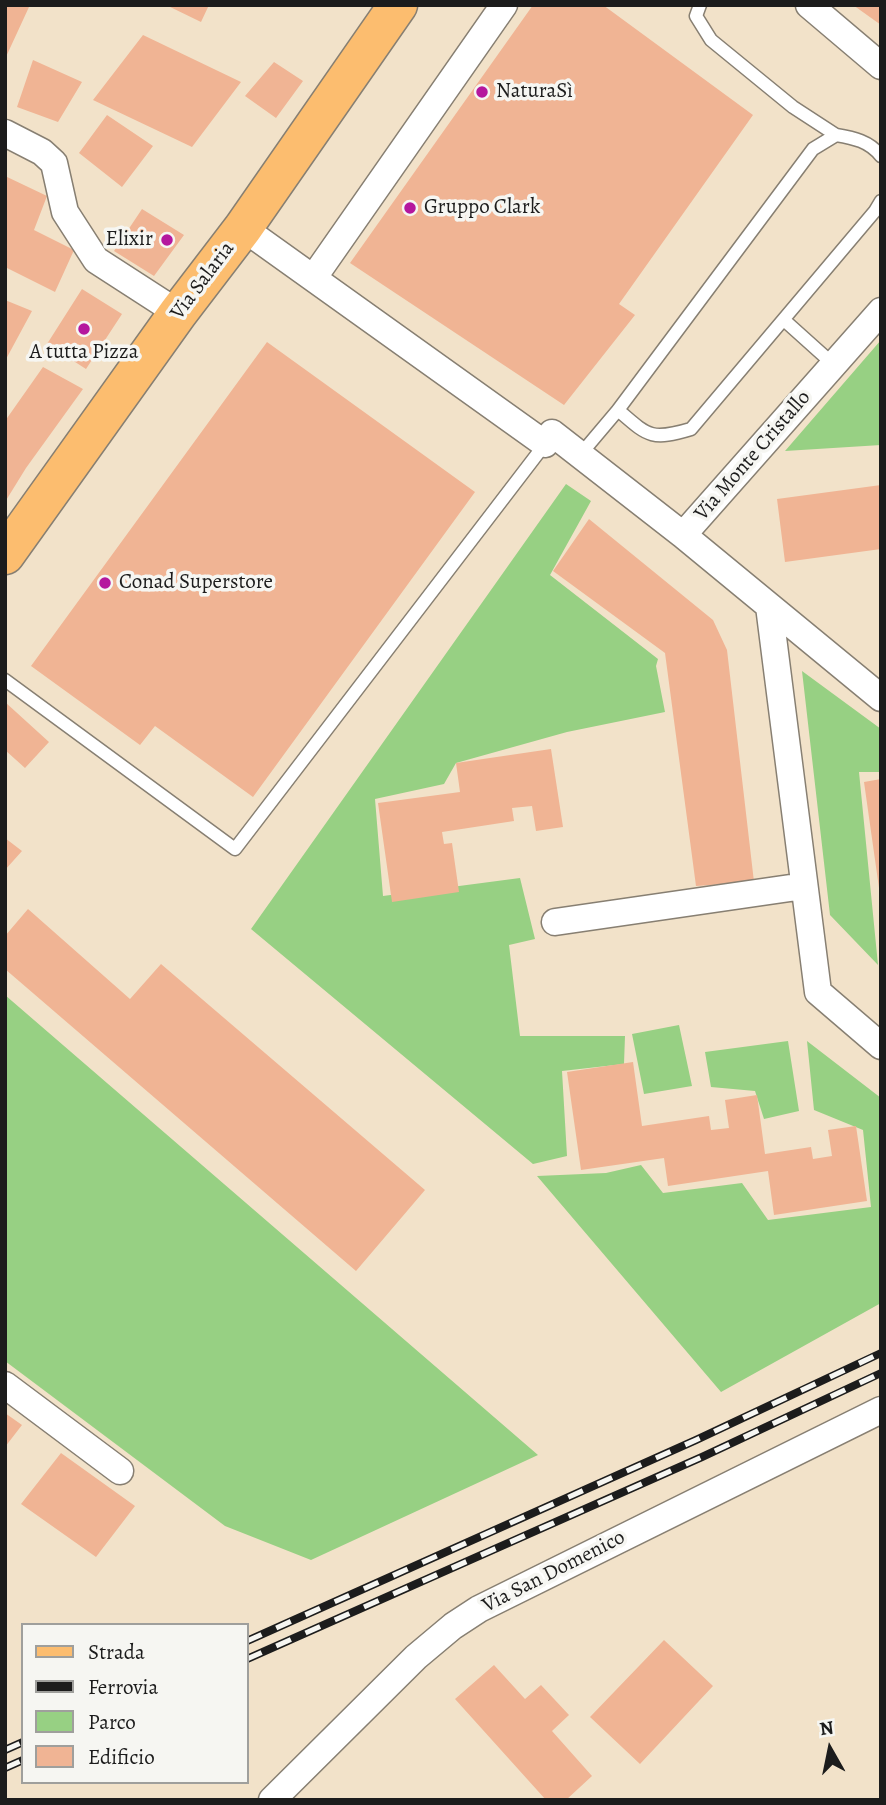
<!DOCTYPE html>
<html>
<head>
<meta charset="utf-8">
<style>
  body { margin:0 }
  #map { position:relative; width:886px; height:1805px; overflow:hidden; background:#f2e2c9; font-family:Alegreya,serif }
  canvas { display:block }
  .frame { position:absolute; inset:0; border:7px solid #1c1c1c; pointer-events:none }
  .legend { position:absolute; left:21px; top:1623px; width:228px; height:161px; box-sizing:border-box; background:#f6f6f2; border:2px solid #9f9f9c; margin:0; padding:9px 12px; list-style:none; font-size:21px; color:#1c1c1c }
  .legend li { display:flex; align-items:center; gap:14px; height:35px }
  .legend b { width:35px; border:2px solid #9f9f9c }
  .north { position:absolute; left:795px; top:1714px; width:70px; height:70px; -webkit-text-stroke:5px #f6f6f2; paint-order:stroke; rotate:351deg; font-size:19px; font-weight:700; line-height:28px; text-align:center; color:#1c1c1c }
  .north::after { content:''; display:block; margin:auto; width:24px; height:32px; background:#1c1c1c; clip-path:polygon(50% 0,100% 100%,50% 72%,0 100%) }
</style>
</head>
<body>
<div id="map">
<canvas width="886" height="1805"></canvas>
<div class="frame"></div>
<ul class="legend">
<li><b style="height:9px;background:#fcbd6f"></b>Strada</li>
<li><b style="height:9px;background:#1c1c1c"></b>Ferrovia</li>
<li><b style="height:19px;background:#97d083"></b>Parco</li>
<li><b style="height:19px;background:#f0b494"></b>Edificio</li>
</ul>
<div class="north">N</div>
</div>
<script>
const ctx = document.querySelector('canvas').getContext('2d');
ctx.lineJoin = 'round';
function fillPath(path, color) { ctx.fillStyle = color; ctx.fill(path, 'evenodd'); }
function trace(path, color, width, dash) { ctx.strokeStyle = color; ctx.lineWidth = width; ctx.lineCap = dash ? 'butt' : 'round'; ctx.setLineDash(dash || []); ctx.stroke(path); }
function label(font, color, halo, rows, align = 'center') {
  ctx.font = font + ' Alegreya,serif'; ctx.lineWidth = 7; ctx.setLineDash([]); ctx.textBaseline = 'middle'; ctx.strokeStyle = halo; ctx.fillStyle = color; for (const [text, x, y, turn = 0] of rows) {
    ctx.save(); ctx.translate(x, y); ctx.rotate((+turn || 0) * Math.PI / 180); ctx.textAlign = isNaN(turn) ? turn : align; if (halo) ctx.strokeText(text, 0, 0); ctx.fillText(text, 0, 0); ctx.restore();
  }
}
fillPath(new Path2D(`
  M 881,340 L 881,445 L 785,451 Z
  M 566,484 L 591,501 L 550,575 L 658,659 L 656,666 L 665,712 L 567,732 L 456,763 L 444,784 L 375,799 L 383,896 L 520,878 L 535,939 L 509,945 L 520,1036 L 625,1036 L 624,1064 L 562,1071 L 567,1156 L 533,1164 L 251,929 Z
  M 802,671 L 881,729 L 881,772 L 859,772 L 878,965 L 830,915 Z
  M 5,995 L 538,1455 L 311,1560 L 225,1526 L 5,1361 Z
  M 679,1025 L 692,1086 L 644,1094 L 632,1034 Z
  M 788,1041 L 799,1111 L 764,1119 L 755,1091 L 711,1087 L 705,1052 Z
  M 807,1041 L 881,1098 L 881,1303 L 721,1392 L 537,1176 L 606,1173 L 641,1165 L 663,1193 L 742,1183 L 768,1220 L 871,1207 L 863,1130 L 814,1110 Z`), '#97d083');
fillPath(new Path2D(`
  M 5,5 L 29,7 L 5,59 Z
  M 166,5 L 209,5 L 201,22 Z
  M 533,5 L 603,5 L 753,115 L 619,304 L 635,315 L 564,405 L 350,263 Z
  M 853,5 L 881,5 L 881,25 Z
  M 143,35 L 241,82 L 192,147 L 93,100 Z
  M 33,60 L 82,82 L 58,122 L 17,107 Z
  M 274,62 L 303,81 L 276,118 L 245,96 Z
  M 107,115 L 153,146 L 122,187 L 79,153 Z
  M 5,176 L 47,196 L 34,230 L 74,250 L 55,292 L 5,267 Z
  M 142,209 L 184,235 L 154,276 L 114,251 Z
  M 82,289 L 122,314 L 86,369 L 47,344 Z
  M 5,300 L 32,311 L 5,361 Z
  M 267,342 L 475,492 L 253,797 L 155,726 L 140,745 L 31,666 Z
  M 43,367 L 83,389 L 26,468 L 5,502 L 5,421 Z
  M 881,485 L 881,549 L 785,562 L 777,499 Z
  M 589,519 L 713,620 L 727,650 L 754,882 L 696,886 L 665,653 L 553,571 Z
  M 5,702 L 49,742 L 25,768 L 5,750 Z
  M 551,749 L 563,827 L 536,831 L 532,806 L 512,808 L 514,821 L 442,832 L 444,844 L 452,843 L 459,892 L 392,902 L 378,803 L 460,792 L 456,763 Z
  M 881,779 L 881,888 L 879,888 L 864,782 Z
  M 5,838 L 22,851 L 5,870 Z
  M 28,909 L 130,999 L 161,964 L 425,1190 L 356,1271 L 5,969 L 5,936 Z
  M 633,1062 L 642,1126 L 709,1116 L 711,1130 L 729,1128 L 725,1100 L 757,1095 L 765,1154 L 811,1147 L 813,1159 L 832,1156 L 828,1130 L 856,1126 L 867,1201 L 774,1215 L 768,1171 L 668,1186 L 664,1158 L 581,1170 L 567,1072 Z
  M 5,1413 L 22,1425 L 5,1447 Z
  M 61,1453 L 135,1506 L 96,1557 L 21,1504 Z
  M 664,1640 L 713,1686 L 640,1764 L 590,1717 Z
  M 494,1665 L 525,1699 L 541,1685 L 569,1715 L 552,1731 L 592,1776 L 566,1800 L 546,1800 L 455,1699 Z`), '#f0b494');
const service = new Path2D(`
  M 700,5 L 696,16 L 711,40 L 793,107 L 836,135
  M 784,320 L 833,364
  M 618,410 C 648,436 651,441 691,429 L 875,211 L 881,201
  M 580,455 L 618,410 L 813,149 L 836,135 C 854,138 869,141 881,156
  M 5,680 L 235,849 L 545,444`);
const minor = new Path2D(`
  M 809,5 L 881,66
  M 5,133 L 42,152 L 54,163 L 65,212 L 96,260 L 178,313
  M 243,228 L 545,444 L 552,433 L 683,535 L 881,698
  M 314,277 L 504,5
  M 683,535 L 881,311
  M 769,606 L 818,992 L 881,1046
  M 555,922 L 804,886
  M 5,1385 L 120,1471
  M 272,1800 L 416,1657 L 453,1626 L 479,1609 L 881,1410`);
const primary = new Path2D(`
  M 5,555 L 178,313 L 243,228 L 398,5`);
trace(service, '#877f72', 15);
trace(minor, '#877f72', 29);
trace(primary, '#877f72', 41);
trace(service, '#fff', 12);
trace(minor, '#fff', 26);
trace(primary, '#fcbd6f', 38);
const rail = new Path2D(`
  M 247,1641 L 696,1440 L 881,1353
  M 247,1659 L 702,1457 L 881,1373
  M 5,1750 L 23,1742
  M 5,1768 L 23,1760`);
trace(rail, '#1c1c1c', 8);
trace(rail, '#f6f6f2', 5, [16]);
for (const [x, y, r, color] of [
  [482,92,7,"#b5179e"],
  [410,208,7,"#b5179e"],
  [167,240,7,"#b5179e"],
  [84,329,7,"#b5179e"],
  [105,583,7,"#b5179e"]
]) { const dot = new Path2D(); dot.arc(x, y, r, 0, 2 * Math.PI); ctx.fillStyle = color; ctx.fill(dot); trace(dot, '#f6f6f2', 2.5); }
label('21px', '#1c1c1c', '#f6f6f2', [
  ["NaturaSì",496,92],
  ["Gruppo Clark",424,208],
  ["Elixir",153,240,"right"],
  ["A tutta Pizza",84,353,"center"],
  ["Conad Superstore",119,583]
], 'left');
label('21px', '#1c1c1c', '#f6f6f2', [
  ["Via Salaria",203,281,-53],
  ["Via Monte Cristallo",753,456,-49],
  ["Via San Domenico",554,1572,-27]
]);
</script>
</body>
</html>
